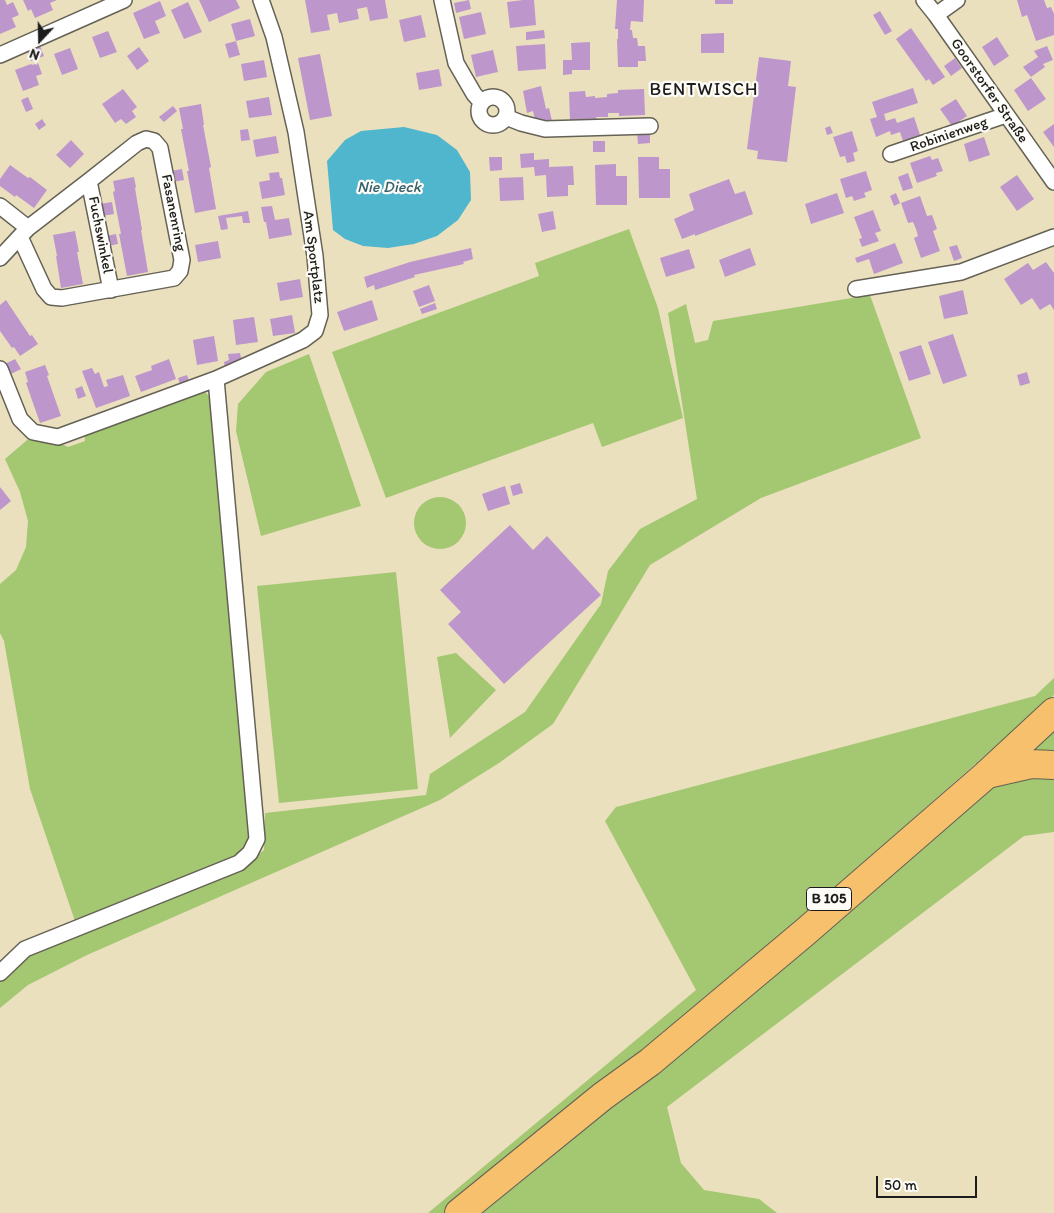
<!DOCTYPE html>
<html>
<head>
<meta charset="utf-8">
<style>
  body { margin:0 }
  #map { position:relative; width:1054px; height:1213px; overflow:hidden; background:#ebe0be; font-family:Itim,sans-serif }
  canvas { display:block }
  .north { position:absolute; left:15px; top:15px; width:50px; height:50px; -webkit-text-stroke:4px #fdfcf7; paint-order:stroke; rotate:201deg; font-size:14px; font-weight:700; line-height:20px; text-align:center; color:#1c1c1c }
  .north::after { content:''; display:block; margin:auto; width:18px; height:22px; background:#1c1c1c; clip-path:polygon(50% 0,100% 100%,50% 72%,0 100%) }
  .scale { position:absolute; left:876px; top:1176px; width:101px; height:22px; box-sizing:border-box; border:2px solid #1c1c1c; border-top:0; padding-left:6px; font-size:15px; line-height:18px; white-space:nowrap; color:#1c1c1c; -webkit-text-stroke:4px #fdfcf7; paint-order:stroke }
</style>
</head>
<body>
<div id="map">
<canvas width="1054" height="1213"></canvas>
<div class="north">N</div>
<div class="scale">50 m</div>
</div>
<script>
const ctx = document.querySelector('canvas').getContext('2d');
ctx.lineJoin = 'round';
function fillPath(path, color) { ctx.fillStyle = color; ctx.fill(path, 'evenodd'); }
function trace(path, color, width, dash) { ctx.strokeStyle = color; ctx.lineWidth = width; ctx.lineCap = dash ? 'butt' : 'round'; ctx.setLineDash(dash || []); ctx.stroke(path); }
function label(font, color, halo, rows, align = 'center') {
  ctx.font = font + ' Itim,sans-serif'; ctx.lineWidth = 4.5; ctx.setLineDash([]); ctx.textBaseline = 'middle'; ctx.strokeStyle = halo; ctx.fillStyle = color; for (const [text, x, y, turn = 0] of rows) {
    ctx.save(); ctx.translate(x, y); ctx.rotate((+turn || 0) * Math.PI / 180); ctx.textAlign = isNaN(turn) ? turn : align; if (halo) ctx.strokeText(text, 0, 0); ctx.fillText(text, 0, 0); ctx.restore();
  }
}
fillPath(new Path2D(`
  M 629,229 L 658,308 L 683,418 L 602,447 L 593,423 L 386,498 L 332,352 L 539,276 L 535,263 Z
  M 870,295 L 921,438 L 761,498 L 650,565 L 553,724 L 499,763 L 440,800 L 87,955 L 28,985 L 0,1008 L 0,979 L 26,954 L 240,869 L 264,850 L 265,813 L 426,795 L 430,774 L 525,712 L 601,604 L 608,571 L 640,529 L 697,499 L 668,313 L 686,304 L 695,343 L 708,340 L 713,321 Z
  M 309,354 L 361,506 L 261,536 L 236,431 L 238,404 L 266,372 Z
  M 195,392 L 205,392 L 211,398 L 252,833 L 245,846 L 235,857 L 186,880 L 76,924 L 30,789 L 4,641 L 0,633 L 0,584 L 16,570 L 26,547 L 28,521 L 20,492 L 5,459 L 33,435 L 56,441 L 68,447 L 85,441 L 84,431 Z
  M414 523a26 26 0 1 1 52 0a26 26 0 1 1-52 0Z
  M 396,572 L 418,789 L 279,803 L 257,586 Z
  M 456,653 L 496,690 L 450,738 L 437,657 Z
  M 1054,678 L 1054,695 L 808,911 L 604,1085 L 446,1213 L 428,1213 L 696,990 L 605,821 L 616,807 L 1035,696 Z
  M 1054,727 L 1054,753 L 1023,754 Z
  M 1054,771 L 1054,832 L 1024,836 L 667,1107 L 681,1163 L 704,1190 L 759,1199 L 777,1213 L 473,1213 L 981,793 L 1003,779 Z`), '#a4c771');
fillPath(new Path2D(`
  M 404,127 L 437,135 L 457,150 L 470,172 L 471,200 L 458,220 L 437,236 L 414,244 L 388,248 L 363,246 L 345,239 L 333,230 L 327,161 L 345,140 L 361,131 Z`), '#4fb6cd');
fillPath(new Path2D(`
  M 0,0 L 5,0 L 7,5 L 13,2 L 19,15 L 12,18 L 16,27 L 0,34 Z
  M 23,0 L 57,0 L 50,3 L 53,10 L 35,18 L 31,9 L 28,11 Z
  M 199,0 L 236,0 L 240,8 L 209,22 Z
  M 305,0 L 385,0 L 388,18 L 370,21 L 367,7 L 357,9 L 359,19 L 339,23 L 337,13 L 327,15 L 330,30 L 311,33 Z
  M 469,0 L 471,9 L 456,13 L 454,3 Z
  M 523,0 L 534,0 L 536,25 L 510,28 L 507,2 Z
  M 617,0 L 644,0 L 643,22 L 631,21 L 630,30 L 632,30 L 633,38 L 637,38 L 638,46 L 645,46 L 646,61 L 638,61 L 638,67 L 618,67 L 617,39 L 618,39 L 618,29 L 615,29 Z
  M 715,0 L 733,0 L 733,4 L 715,4 Z
  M 1017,0 L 1044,0 L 1047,8 L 1051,7 L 1054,14 L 1054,35 L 1036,41 L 1027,15 L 1022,17 Z
  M 160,1 L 166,16 L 155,21 L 160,33 L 144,39 L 133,13 Z
  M 188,2 L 202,32 L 184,39 L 171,10 Z
  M 880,11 L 892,31 L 885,35 L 873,15 Z
  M 481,12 L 486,34 L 464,39 L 459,17 Z
  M 421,15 L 426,37 L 404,42 L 399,20 Z
  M 250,19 L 255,36 L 236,41 L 240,55 L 229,58 L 225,44 L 236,41 L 231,24 Z
  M 911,28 L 945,77 L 933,85 L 929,79 L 926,81 L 896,39 Z
  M 544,30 L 545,38 L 526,40 L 526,32 Z
  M 108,31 L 117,52 L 100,58 L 92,37 Z
  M 724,33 L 724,53 L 701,53 L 701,34 Z
  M 997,37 L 1009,56 L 994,66 L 982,47 Z
  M 590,42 L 590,70 L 572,70 L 572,74 L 563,75 L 563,60 L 572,60 L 571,43 Z
  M 545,44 L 546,69 L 518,71 L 516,46 Z
  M 40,46 L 44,56 L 31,61 L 27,51 Z
  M 1047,46 L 1053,60 L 1043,64 L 1045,67 L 1031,77 L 1023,67 L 1038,57 L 1034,51 Z
  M 139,47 L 149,61 L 137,70 L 127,56 Z
  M 70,48 L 78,69 L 62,75 L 54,54 Z
  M 493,50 L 498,72 L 476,77 L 471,55 Z
  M 320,54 L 332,116 L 310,120 L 298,58 Z
  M 759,57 L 791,61 L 788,86 L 796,87 L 787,162 L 757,159 L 758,151 L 747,149 Z
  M 955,58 L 962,68 L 951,76 L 944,66 Z
  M 264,60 L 267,77 L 244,81 L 241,64 Z
  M 38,63 L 42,74 L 36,76 L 39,85 L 23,91 L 15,70 L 31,64 L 32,65 Z
  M 439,69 L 442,86 L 419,90 L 416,73 Z
  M 1031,78 L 1046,99 L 1028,111 L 1014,90 Z
  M 541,86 L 546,109 L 549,108 L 552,121 L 543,123 L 535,120 L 533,111 L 527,113 L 523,91 Z
  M 913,88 L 918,103 L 884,114 L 886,121 L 895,118 L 897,123 L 914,117 L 920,135 L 903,141 L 900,132 L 891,135 L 890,131 L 876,137 L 870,119 L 877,117 L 872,102 Z
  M 123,89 L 137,107 L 132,111 L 136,117 L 126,124 L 121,119 L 115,123 L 102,104 Z
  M 644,89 L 645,115 L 619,116 L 619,113 L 608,113 L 608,117 L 596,117 L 597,119 L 570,121 L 569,92 L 585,91 L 586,97 L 595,96 L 595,98 L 607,97 L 607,94 L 618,93 L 618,90 Z
  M 28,97 L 33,109 L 26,112 L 21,100 Z
  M 269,97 L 272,115 L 249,118 L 246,101 Z
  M 956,99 L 967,116 L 952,126 L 940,109 Z
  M 201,104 L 204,125 L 203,125 L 211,167 L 209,168 L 216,209 L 195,213 L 187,171 L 189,171 L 181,129 L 183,129 L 179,108 Z
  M 173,106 L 177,111 L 164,122 L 159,117 Z
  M 42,119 L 46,125 L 39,130 L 35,124 Z
  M 1054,124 L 1054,147 L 1043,132 Z
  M 830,126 L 833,133 L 827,135 L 825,128 Z
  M 248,129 L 250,140 L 241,141 L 240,130 Z
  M 650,131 L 650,143 L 638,144 L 637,132 Z
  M 852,131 L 858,151 L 853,153 L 855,161 L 847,163 L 845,156 L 840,157 L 833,137 Z
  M 276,136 L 279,153 L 256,157 L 253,140 Z
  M 984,137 L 990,155 L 969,162 L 964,144 Z
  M 71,140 L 84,154 L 70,168 L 56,155 Z
  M 593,141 L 605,141 L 605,152 L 593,152 Z
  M 534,153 L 534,160 L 549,159 L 549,167 L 573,166 L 574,185 L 568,185 L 568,196 L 547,197 L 546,175 L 535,176 L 534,167 L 521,168 L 520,154 Z
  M 930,156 L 932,160 L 938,158 L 943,171 L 936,173 L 937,176 L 917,183 L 910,163 Z
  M 489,157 L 502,157 L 502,170 L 490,171 Z
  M 638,157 L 659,157 L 659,169 L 670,169 L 670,198 L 639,198 Z
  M 616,164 L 616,176 L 627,176 L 627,205 L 596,205 L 595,165 Z
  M 10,165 L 28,178 L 30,177 L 47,190 L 34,208 L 16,195 L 15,197 L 0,186 L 0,179 Z
  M 182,169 L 184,180 L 173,182 L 171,171 Z
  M 866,171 L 872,190 L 864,193 L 866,197 L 854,201 L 852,196 L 846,198 L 840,179 Z
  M 279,172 L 280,178 L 282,178 L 285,195 L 262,199 L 259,182 L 270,180 L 269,173 Z
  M 908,173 L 913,188 L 903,191 L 898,177 Z
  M 1017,175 L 1034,199 L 1017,211 L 1000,187 Z
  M 134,177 L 136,187 L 135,188 L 142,230 L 141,230 L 148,272 L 127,276 L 119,234 L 121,234 L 113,192 L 115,191 L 113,181 Z
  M 523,177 L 524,200 L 500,201 L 499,178 Z
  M 729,179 L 735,194 L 745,191 L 753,214 L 695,236 L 695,234 L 682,239 L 674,219 L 694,210 L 689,194 Z
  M 837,193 L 844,213 L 811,224 L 805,204 Z
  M 896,193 L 900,203 L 894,206 L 890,196 Z
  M 920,196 L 927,216 L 932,215 L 937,229 L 933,231 L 940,251 L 921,258 L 914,238 L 918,236 L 916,229 L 913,222 L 908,223 L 901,203 Z
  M 112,202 L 114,214 L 102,216 L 100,204 Z
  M 272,206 L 275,220 L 289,218 L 292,235 L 269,239 L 266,222 L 264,222 L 261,207 Z
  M 873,210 L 881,231 L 875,233 L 879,241 L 862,247 L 859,239 L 862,238 L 854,217 Z
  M 248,211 L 250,223 L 243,223 L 242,216 L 226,218 L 228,229 L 221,230 L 218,216 Z
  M 553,211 L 556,229 L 542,232 L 538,214 Z
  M 75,231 L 79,252 L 77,252 L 83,284 L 61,288 L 56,256 L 57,256 L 53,235 Z
  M 116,234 L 118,244 L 108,246 L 106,236 Z
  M 218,241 L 221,258 L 198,262 L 195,245 Z
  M 895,243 L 903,263 L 874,274 L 869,259 L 857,263 L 855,258 Z
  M 957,245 L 962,258 L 954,261 L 949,247 Z
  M 471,248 L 473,259 L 463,262 L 464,264 L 414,275 L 415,277 L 375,290 L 374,285 L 367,288 L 364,277 L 410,262 Z
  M 750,248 L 756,265 L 725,277 L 719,260 Z
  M 689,249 L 695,268 L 666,277 L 660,258 Z
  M 1046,262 L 1054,273 L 1054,310 L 1050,304 L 1040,310 L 1032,298 L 1021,305 L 1004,279 L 1028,263 L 1033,270 Z
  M 300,279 L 303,297 L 280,301 L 277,283 Z
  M 429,285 L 435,301 L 419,307 L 413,291 Z
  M 963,290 L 968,314 L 944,319 L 939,296 Z
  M 6,300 L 30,336 L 32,335 L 38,344 L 20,356 L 14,347 L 12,348 L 0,331 L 0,305 Z
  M 372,300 L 378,320 L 344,331 L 337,312 Z
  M 435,303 L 437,309 L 422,314 L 420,309 Z
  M 292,315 L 295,333 L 273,336 L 270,319 Z
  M 254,317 L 258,342 L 236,345 L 233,320 Z
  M 953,334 L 967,376 L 943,384 L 928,342 Z
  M 214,336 L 218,361 L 197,365 L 193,340 Z
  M 921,345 L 931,374 L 909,381 L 899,352 Z
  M 240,353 L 242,363 L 225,368 L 224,362 L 229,360 L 228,354 Z
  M 15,359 L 21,369 L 11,374 L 5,364 Z
  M 169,359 L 176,379 L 141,392 L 135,376 L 152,370 L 151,366 Z
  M 45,365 L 49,375 L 47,376 L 61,416 L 40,423 L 26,383 L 28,382 L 25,372 Z
  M 92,368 L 95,374 L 99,372 L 104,387 L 108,386 L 106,380 L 123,375 L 130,396 L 96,408 L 82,371 Z
  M 1027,372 L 1030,383 L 1020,386 L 1017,375 Z
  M 187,375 L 191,386 L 182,390 L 178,378 Z
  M 82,386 L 86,396 L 78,399 L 75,389 Z
  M 520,483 L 523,493 L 513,496 L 510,486 Z
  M 505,486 L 510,504 L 488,511 L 482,494 Z
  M 0,487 L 11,501 L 0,510 Z
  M 510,525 L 533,550 L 547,536 L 601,595 L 504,684 L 448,624 L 461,612 L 440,590 Z`), '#bd96cb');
const street = new Path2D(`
  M 442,0 L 456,63 L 474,94 L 482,103
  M 924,0 L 936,15 L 1054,182
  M 936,15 L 957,0
  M 0,55 L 124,0
  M479 111a14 14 0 1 1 28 0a14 14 0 1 1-28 0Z
  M 506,117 L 521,123 L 545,129 L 650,126
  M 891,154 L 1006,115
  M 89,181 L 111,290
  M 0,206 L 28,228
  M 0,258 L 28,228 L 89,181 L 137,143 L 146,139 L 154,141 L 160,148 L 182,260 L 180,271 L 174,278 L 62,298 L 51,297 L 44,289 L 20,237
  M 856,289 L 961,272 L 1054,237
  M 0,369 L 20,419 L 33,432 L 58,437 L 216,379 L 303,340 L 315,331 L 320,315 L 315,256 L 296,132 L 274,37 L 261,0
  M 0,973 L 25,949 L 239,863 L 250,853 L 257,839 L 216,379`);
const highway = new Path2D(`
  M 987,774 L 1031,764 L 1054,765
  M 459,1213 L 603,1096 L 650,1062 L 804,933 L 986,775 L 1054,712`);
trace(street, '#646155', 18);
trace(highway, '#646155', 30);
trace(street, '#fff', 15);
trace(highway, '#f7c06c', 28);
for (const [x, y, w] of [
  [829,899,45]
]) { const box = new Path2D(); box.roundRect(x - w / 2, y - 11.5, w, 23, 4); ctx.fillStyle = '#fdfcf7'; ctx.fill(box); trace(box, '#1c1c1c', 1); }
label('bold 14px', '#1c1c1c', null, [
  ["B 105",829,899]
]);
label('15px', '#1c1c1c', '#fdfcf7', [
  ["Goorstorfer Straße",989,91,55],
  ["Robinienweg",949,135,-19],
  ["Fasanenring",173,213,79],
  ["Fuchswinkel",100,235,79],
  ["Am Sportplatz",313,257,83]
]);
label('italic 16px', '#33616c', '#fdfcf7', [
  ["Nie Dieck",389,188]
]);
ctx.letterSpacing = '1px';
label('18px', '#1c1c1c', '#fdfcf7', [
  ["BENTWISCH",704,90]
]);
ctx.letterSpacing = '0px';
</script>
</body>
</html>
